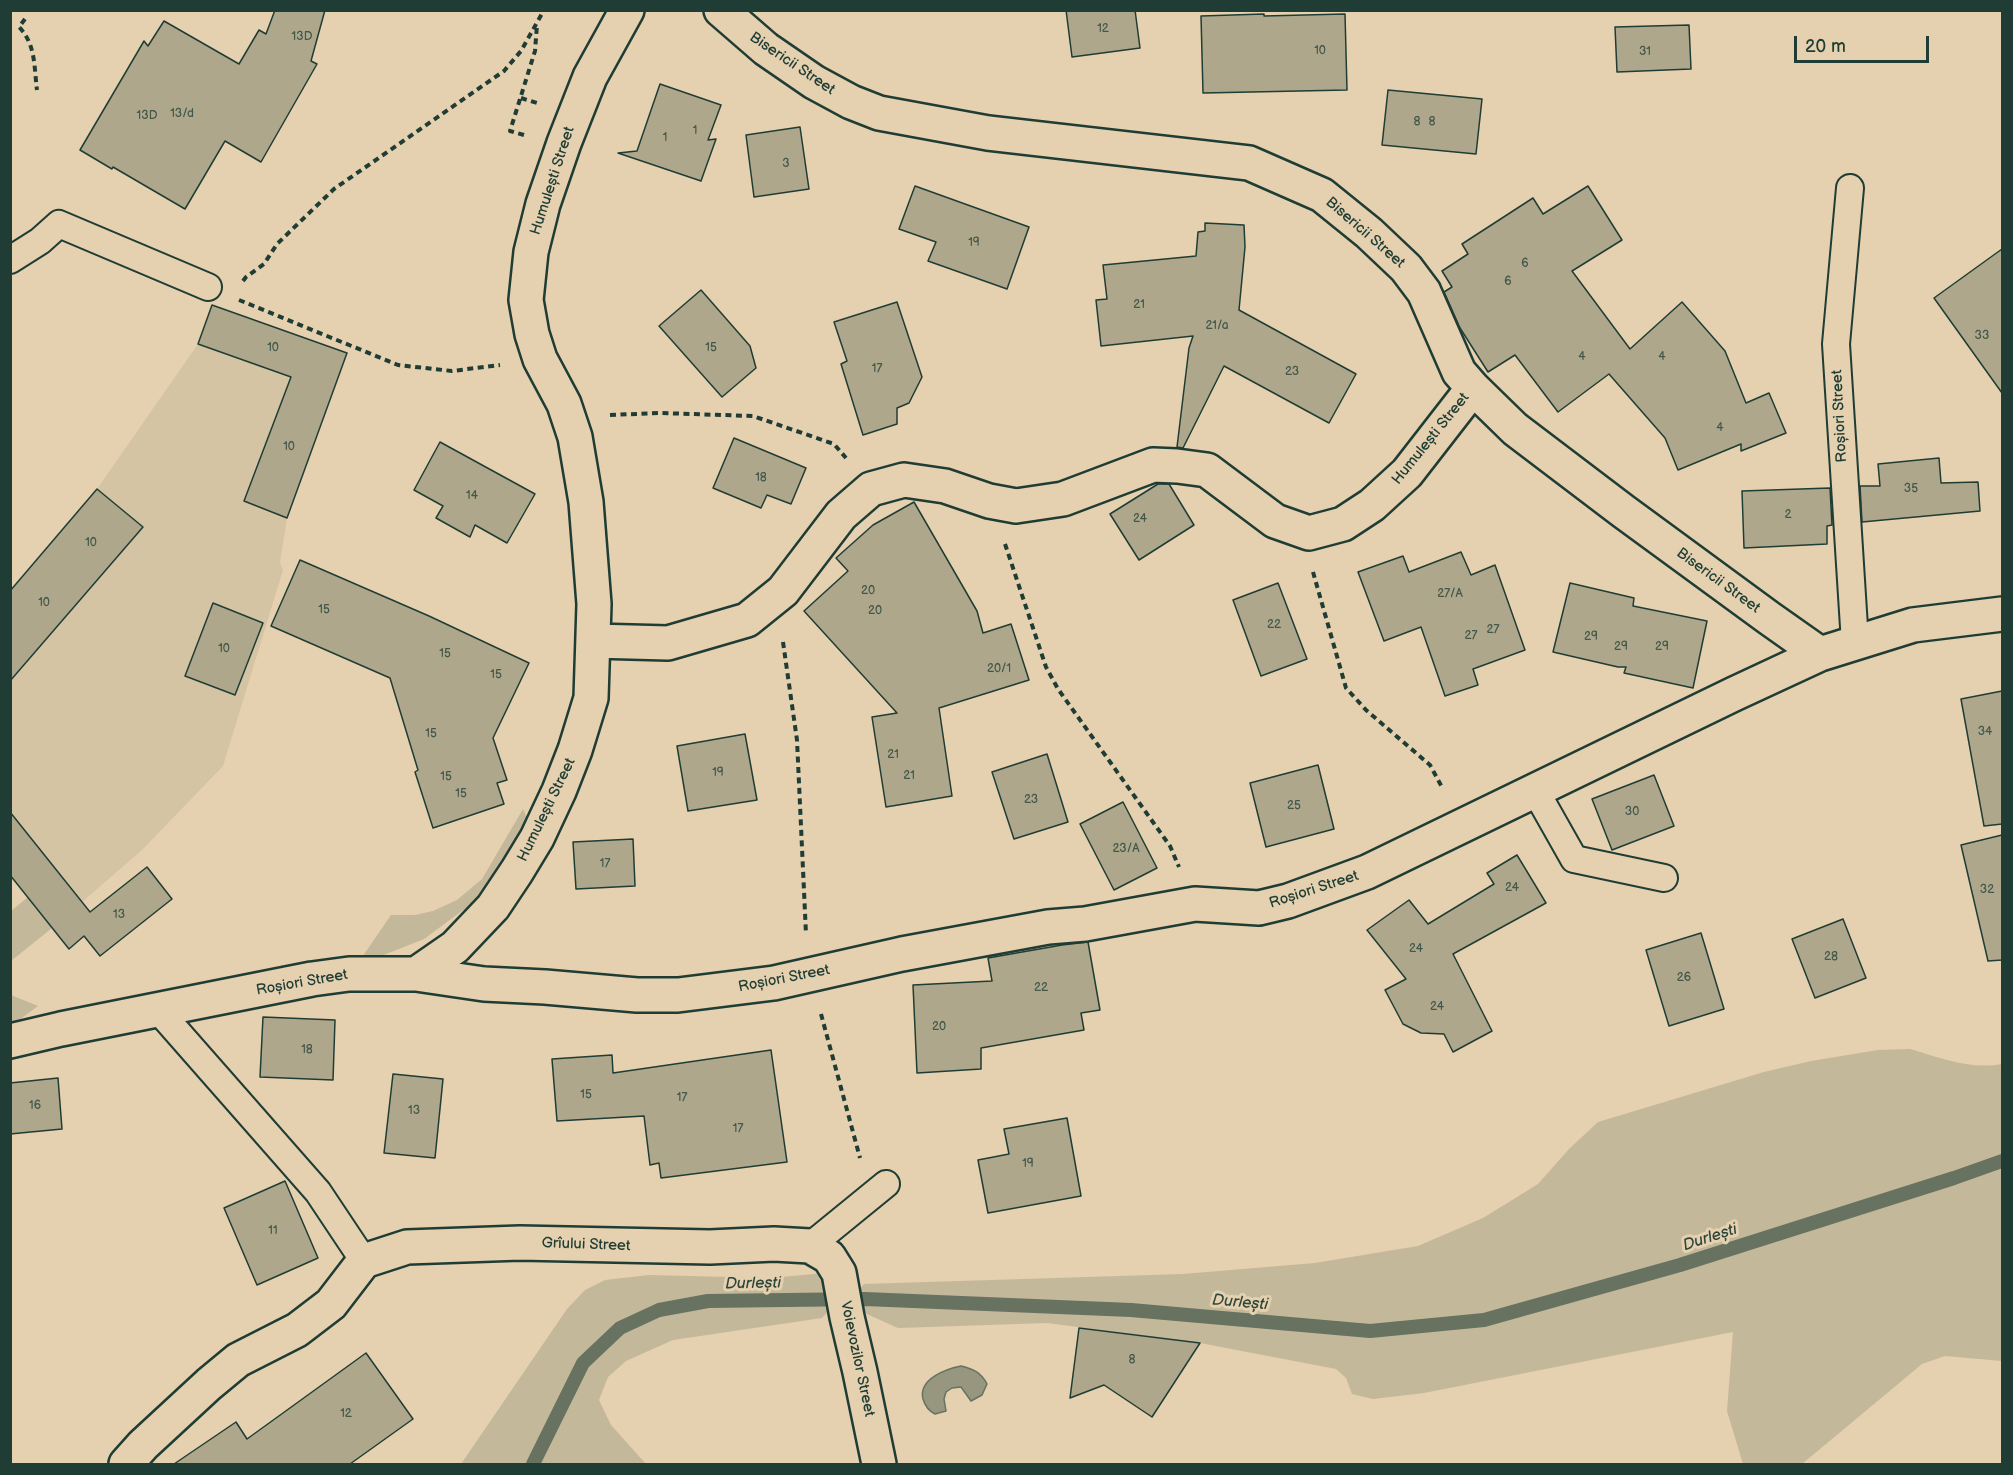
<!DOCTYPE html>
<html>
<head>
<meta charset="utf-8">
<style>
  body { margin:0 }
  #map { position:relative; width:2013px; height:1475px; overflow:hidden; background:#e5d0af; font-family:"Balsamiq Sans",sans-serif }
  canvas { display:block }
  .frame { position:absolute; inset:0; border:12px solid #1f3d34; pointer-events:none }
  .scale { position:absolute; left:1794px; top:36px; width:135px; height:27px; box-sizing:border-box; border:3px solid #1f3d34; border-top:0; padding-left:8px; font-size:18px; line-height:21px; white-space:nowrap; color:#1f3d34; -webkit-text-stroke:4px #e5d0af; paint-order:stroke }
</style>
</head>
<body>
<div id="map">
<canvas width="2013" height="1475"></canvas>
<div class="frame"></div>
<div class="scale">20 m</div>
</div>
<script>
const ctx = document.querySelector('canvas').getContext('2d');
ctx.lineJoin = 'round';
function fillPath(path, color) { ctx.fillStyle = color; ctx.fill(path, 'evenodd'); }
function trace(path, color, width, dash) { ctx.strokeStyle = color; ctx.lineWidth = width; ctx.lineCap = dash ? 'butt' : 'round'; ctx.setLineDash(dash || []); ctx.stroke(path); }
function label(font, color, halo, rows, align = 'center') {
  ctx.font = font + ' "Balsamiq Sans",sans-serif'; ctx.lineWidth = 6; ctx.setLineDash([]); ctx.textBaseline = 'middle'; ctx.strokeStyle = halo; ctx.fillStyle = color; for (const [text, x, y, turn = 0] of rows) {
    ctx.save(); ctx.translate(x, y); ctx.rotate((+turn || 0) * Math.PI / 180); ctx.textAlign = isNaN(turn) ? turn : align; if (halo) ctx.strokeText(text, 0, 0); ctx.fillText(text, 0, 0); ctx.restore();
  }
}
fillPath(new Path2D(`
  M 212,305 L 347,353 L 287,518 L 280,562 L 283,570 L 223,766 L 142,850 L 52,928 L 11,875 L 11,591 L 97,489 L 198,344 Z`), '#d4c4a4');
fillPath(new Path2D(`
  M 523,809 L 529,823 L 500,872 L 478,899 L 424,939 L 356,966 L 391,915 L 415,915 L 433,911 L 457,900 L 482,879 Z
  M 28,897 L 52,928 L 11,961 L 11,911 Z
  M 11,995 L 38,1006 L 11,1026 Z
  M 1910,1049 C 1941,1058 1970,1070 2002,1064 L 2002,1361 L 1945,1356 L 1922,1364 L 1802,1464 L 1743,1464 L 1727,1411 L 1733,1332 L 1424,1393 L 1373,1399 L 1352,1394 L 1346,1378 L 1336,1369 L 1200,1343 L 1047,1323 L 898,1328 L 860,1311 L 856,1293 L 864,1284 L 1183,1274 L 1315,1263 L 1418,1246 L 1483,1218 L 1538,1184 L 1569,1149 L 1598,1122 L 1764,1072 L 1811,1061 L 1878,1050 Z
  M 825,1273 L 831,1308 L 822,1318 L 673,1340 L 626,1361 L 608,1377 L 599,1400 L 611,1425 L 646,1464 L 461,1464 L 567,1309 L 585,1290 L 605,1280 L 649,1275 L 770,1278 Z`), '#c4b89a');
const water = new Path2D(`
  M 961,1366 C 973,1369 981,1372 987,1384 L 982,1395 L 971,1401 L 961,1387 L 952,1388 L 946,1392 L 944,1399 L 946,1411 L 935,1414 C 929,1411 925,1406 923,1399 C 918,1379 946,1369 961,1366 Z`);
fillPath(water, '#97967e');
trace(water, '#677260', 1.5);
trace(new Path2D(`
  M 533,1464 L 583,1363 L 620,1328 L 659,1310 L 708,1301 L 865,1299 L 1131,1310 L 1370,1331 L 1484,1320 L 1680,1265 L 1954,1178 L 2002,1161`), '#677260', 14);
const building = new Path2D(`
  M 275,10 L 325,10 L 311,61 L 317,64 L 261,162 L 225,141 L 185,209 L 113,167 L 112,169 L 80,150 L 144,41 L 148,46 L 164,21 L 239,64 L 259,30 L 266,34 Z
  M 1066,10 L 1135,10 L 1140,48 L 1072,57 Z
  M 1264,14 L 1264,16 L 1345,14 L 1347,90 L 1203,93 L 1201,16 Z
  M 1689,25 L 1691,69 L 1617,72 L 1615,27 Z
  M 660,84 L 721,105 L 708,140 L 716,139 L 701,181 L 618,153 L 637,151 Z
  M 1388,90 L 1482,99 L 1476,154 L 1382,145 Z
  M 800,127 L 809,189 L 754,197 L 746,135 Z
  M 915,186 L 1029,227 L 1007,289 L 928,261 L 936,242 L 899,229 Z
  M 1588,186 L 1622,240 L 1572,271 L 1630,349 L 1682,302 L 1725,351 L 1746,403 L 1769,393 L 1786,433 L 1741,451 L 1741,444 L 1678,470 L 1665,438 L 1609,374 L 1558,412 L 1515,355 L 1488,372 L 1460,328 L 1444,292 L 1452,287 L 1442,271 L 1468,254 L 1462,244 L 1533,198 L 1543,214 Z
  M 1205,223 L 1244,225 L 1245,247 L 1239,310 L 1356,374 L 1329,423 L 1224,366 L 1183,448 L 1177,447 L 1189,348 L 1193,336 L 1101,346 L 1096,300 L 1107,299 L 1103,265 L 1196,256 L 1198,232 L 1205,231 Z
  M 2002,249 L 2002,393 L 1934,298 Z
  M 701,290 L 750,346 L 756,368 L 722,397 L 659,326 Z
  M 897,302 L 922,377 L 909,403 L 897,408 L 897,424 L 863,435 L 841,364 L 847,361 L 834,322 Z
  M 212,305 L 347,353 L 287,518 L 244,501 L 291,377 L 198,344 Z
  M 734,438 L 806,468 L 791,504 L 767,495 L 761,508 L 713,488 Z
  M 440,442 L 535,494 L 507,543 L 475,525 L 470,537 L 436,518 L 443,506 L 414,490 Z
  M 1939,458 L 1941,483 L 1978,482 L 1980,511 L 1862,522 L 1860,486 L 1880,486 L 1878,464 Z
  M 1158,484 L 1169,484 L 1194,525 L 1139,560 L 1110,514 Z
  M 1830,488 L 1832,525 L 1827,526 L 1827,544 L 1744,548 L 1742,491 Z
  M 97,489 L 143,527 L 10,681 L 10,591 Z
  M 914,502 L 977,611 L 983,633 L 1011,624 L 1029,680 L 939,708 L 952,796 L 886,807 L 872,717 L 897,713 L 804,611 L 848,571 L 836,558 L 873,525 Z
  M 1461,552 L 1471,575 L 1495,565 L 1525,650 L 1473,669 L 1478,685 L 1445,696 L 1421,627 L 1384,641 L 1358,572 L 1403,556 L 1409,572 Z
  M 300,560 L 429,616 L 529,663 L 493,738 L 507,780 L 497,783 L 504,804 L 433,828 L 415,772 L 418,770 L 390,678 L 271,626 Z
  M 1278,583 L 1307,659 L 1261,676 L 1233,600 Z
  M 1570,583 L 1634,598 L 1633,606 L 1707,621 L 1693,688 L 1624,673 L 1626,667 L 1618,667 L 1553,652 Z
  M 213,603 L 263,623 L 235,695 L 185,676 Z
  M 2002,691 L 2002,824 L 1984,826 L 1961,699 Z
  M 745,734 L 757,800 L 688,811 L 677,746 Z
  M 1047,754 L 1068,822 L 1014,839 L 992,772 Z
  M 1318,765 L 1334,829 L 1266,847 L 1250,783 Z
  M 1654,775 L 1674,826 L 1612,850 L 1592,799 Z
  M 1123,802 L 1157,868 L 1114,890 L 1080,824 Z
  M 10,812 L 90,912 L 147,867 L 172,899 L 100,956 L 84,936 L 69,949 L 10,875 Z
  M 2002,835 L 2002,960 L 1988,961 L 1961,845 Z
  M 633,839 L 635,886 L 576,889 L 573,842 Z
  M 1517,855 L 1546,903 L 1453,954 L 1492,1031 L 1453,1052 L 1444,1034 L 1421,1033 L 1403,1024 L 1385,990 L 1406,979 L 1367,930 L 1409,900 L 1428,924 L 1494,884 L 1487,873 Z
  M 1843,919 L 1866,978 L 1815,998 L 1792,939 Z
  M 1701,933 L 1724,1009 L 1669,1026 L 1646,950 Z
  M 1088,942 L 1100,1010 L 1081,1013 L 1084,1030 L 981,1048 L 981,1069 L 917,1073 L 913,985 L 992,981 L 988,958 L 1062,945 Z
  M 263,1017 L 335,1020 L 333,1080 L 260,1077 Z
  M 771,1050 L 787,1162 L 661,1178 L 659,1163 L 650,1165 L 644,1116 L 557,1121 L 552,1059 L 612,1055 L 613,1073 Z
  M 393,1074 L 443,1079 L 435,1158 L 384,1153 Z
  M 58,1078 L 62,1129 L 10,1134 L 10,1083 Z
  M 1067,1118 L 1081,1196 L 988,1213 L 978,1160 L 1009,1154 L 1004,1129 Z
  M 285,1181 L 318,1258 L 257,1285 L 224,1208 Z
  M 1079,1328 L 1200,1343 L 1152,1417 L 1104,1385 L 1070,1398 Z
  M 366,1353 L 413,1419 L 350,1464 L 174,1464 L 236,1422 L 247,1439 Z`);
fillPath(building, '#aea78c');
trace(building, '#1f3d34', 1.5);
const lane = new Path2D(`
  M 1850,188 L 1836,344 L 1855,643
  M 10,260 L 40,241 L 59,224 L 208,287
  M 1535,790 L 1574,859 L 1664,878
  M 159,1011 L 318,1192 L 364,1261
  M 810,1246 L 886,1184`);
const street = new Path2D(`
  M 721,10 L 766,49 L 814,82 L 851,102 L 879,113 L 988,133 L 1249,163 L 1322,195 L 1369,233 L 1406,268 L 1424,292 L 1459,372 L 1473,388 L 1515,429 L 1623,511 L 1769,618 L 1820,654
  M 594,641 L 668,643 L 747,620 L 783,591 L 841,515 L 871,489 L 904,480 L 945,486 L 989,501 L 1016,506 L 1063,499 L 1153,465 L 1177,466 L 1207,470 L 1275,521 L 1309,533 L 1343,524 L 1372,505 L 1407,473 L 1473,388
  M 416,974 L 455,947 L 493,907 L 517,871 L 537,838 L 559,791 L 575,750 L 591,698 L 594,604 L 586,502 L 575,437 L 564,404 L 540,359 L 532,334 L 526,300 L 531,252 L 543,204 L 564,143 L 590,77 L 627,10
  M 10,1041 L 61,1029 L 312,979 L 349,974 L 416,974 L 484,984 L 545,987 L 637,995 L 678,995 L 774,983 L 902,954 L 1048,927 L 1085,924 L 1195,904 L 1259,908 L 1288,901 L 1367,872 L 1734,694 L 1820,654 L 1913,625 L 2002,614
  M 126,1464 L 143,1445 L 209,1384 L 238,1360 L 297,1330 L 331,1304 L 364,1261 L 407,1247 L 520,1243 L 710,1247 L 774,1244 L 810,1246 L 829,1257 L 839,1273 L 847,1317 L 860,1372 L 879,1464`);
trace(lane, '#1f3d34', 30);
trace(street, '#1f3d34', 38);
trace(new Path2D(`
  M 25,19 L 19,27 C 36,44 34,68 37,90
  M 521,98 L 537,103
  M 524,135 L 510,131 L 535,51 L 537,25
  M 243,281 L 246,277 L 264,264 L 277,244 L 334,189 L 504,71 L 521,51 L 544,10
  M 239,300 L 398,365 L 452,371 L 500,365
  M 610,415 L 660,413 L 753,416 L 834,444 L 846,458
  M 1005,544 L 1046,667 L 1058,689 L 1170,846 L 1179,867
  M 1313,572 L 1346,688 L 1366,710 L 1430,765 L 1443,789
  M 783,642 L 797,740 L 806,934
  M 821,1014 L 860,1158`), '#1f3d34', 4, [6, 4.5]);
trace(lane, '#e5d0af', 26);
trace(street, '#e5d0af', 33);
label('12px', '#43584a', null, [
  ["12",1103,29],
  ["13D",302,37],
  ["10",1320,51],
  ["31",1645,52],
  ["13/d",182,114],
  ["13D",147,116],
  ["8",1417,122],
  ["8",1432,122],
  ["1",695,131],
  ["1",665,138],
  ["3",786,164],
  ["19",974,243],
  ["6",1525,264],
  ["6",1508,282],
  ["21",1139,305],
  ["21/a",1217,326],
  ["33",1982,336],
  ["10",273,348],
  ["15",711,348],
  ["4",1582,357],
  ["4",1662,357],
  ["17",877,369],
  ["23",1292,372],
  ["4",1720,428],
  ["10",289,447],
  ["18",761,478],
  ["35",1911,489],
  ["14",472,496],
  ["2",1788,515],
  ["24",1140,519],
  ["10",91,543],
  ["20",868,591],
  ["27/A",1450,594],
  ["10",44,603],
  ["15",324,610],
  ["20",875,611],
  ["22",1274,625],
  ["27",1493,630],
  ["27",1471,636],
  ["29",1591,637],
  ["29",1621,647],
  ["29",1662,647],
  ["10",224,649],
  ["15",445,654],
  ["20/1",999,669],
  ["15",496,675],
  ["34",1985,732],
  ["15",431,734],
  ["21",893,755],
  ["19",718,773],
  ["21",909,776],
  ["15",446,777],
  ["15",461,794],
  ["23",1031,800],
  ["25",1294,806],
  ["30",1632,812],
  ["23/A",1126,849],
  ["17",605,864],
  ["24",1512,888],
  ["32",1987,890],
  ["13",119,915],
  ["24",1416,949],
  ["28",1831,957],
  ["26",1684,978],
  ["22",1041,988],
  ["24",1437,1007],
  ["20",939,1027],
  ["18",307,1050],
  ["15",586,1095],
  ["17",682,1098],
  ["16",35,1106],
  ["13",414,1111],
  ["17",738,1129],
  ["19",1028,1164],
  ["11",273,1231],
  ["8",1132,1360],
  ["12",346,1414]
]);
label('15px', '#1f3d34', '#e5d0af', [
  ["Bisericii Street",792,64,34],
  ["Humulești Street",553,181,-72],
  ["Bisericii Street",1365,233,41],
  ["Roșiori Street",1840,416,-93],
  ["Humulești Street",1431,439,-51],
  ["Bisericii Street",1718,581,36],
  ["Humulești Street",547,810,-64],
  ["Roșiori Street",1314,890,-18],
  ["Roșiori Street",784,979,-11],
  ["Roșiori Street",302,983,-10],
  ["Grîului Street",586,1245,2],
  ["Voievozilor Street",857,1359,78]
]);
label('italic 16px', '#2b463b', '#e5d0af', [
  ["Durlești",1710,1238,-18],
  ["Durlești",753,1284,-1],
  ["Durlești",1240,1303,5]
]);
</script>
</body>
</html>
